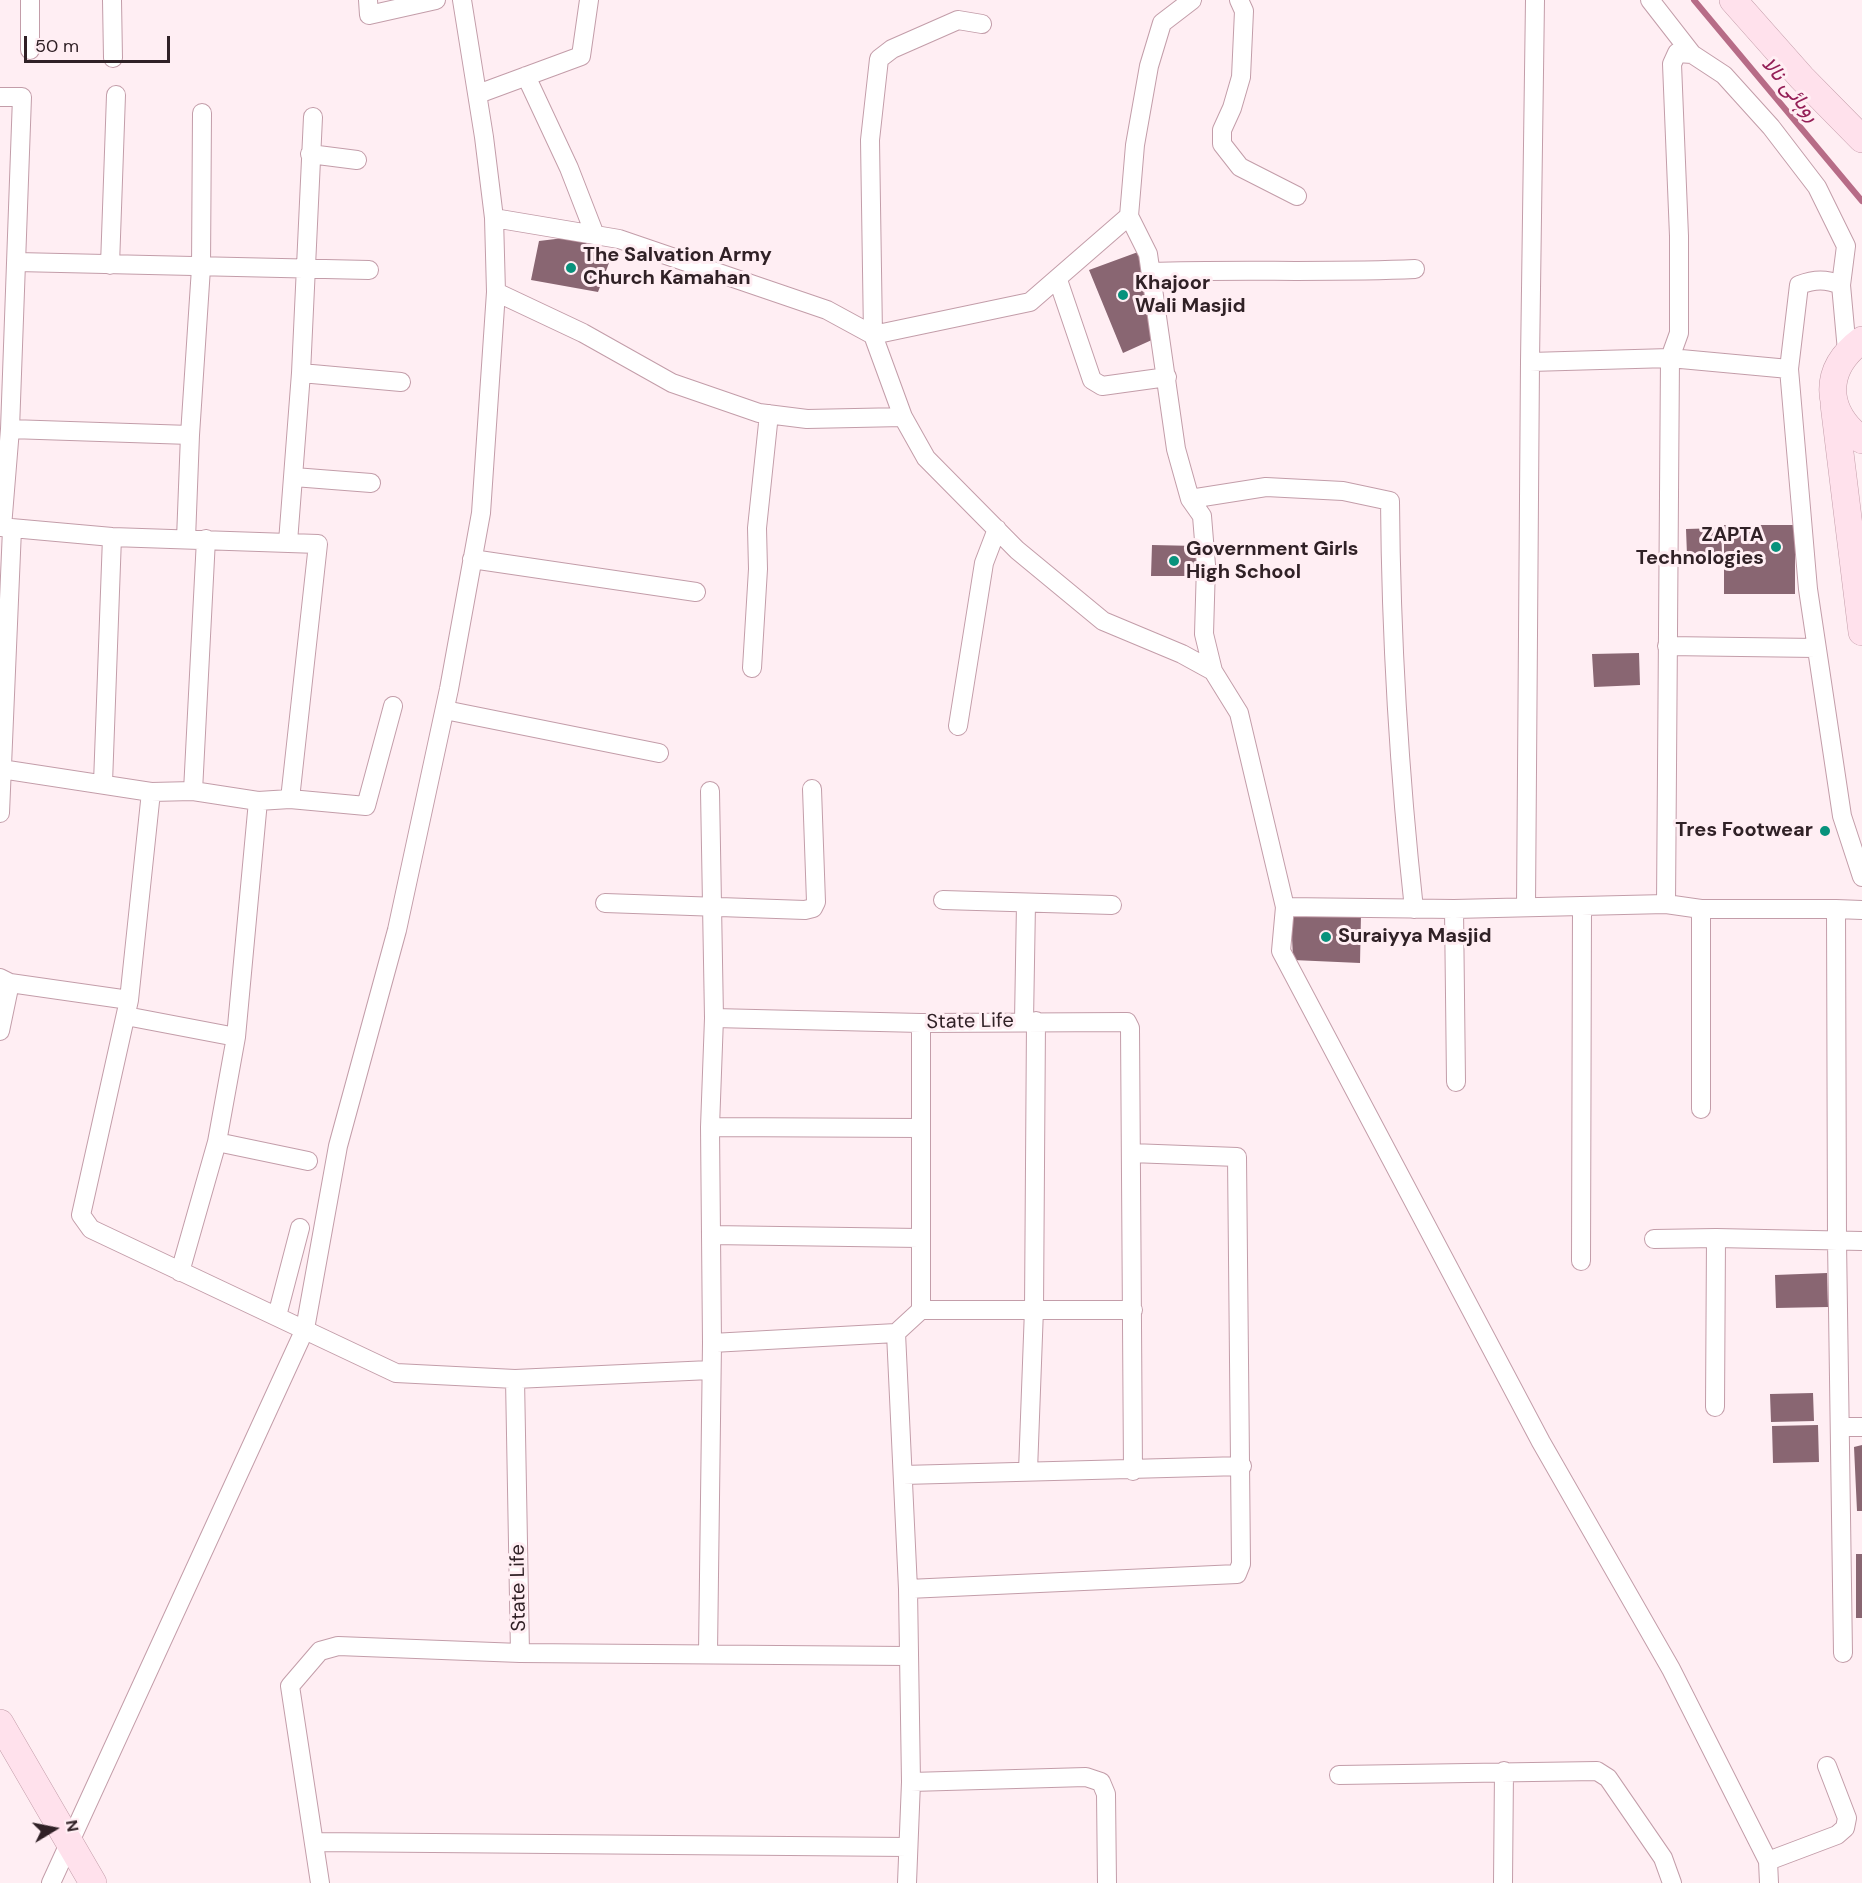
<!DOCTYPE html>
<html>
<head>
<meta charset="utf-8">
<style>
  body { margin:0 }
  #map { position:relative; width:1862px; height:1883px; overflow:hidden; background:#ffeef3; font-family:"DM Sans",sans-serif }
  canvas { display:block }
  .north { position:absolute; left:24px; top:1799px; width:60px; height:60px; -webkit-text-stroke:4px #ffeef3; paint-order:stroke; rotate:80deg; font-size:16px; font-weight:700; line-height:24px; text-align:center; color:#302126 }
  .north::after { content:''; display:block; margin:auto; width:21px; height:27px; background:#302126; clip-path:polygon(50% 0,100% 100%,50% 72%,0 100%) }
  .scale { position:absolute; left:24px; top:36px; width:146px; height:27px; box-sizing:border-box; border:3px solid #302126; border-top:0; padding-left:8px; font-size:18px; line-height:21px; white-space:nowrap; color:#302126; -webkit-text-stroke:4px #ffeef3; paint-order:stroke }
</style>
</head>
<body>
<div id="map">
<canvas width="1862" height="1883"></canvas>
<div class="north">N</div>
<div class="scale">50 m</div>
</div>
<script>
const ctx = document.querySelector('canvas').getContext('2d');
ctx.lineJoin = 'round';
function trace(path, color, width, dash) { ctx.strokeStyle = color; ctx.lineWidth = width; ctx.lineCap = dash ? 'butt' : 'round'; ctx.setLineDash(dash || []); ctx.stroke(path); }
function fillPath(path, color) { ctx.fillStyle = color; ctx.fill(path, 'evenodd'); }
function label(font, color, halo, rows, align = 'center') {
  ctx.font = font + ' "DM Sans",Vazirmatn,sans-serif'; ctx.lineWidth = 6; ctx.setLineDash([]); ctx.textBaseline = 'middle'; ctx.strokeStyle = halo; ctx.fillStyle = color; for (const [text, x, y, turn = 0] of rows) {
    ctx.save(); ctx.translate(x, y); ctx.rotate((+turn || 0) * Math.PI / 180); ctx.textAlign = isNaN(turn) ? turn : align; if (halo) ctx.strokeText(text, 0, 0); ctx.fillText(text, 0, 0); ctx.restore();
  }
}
trace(new Path2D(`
  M 1694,0 L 1862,201`), '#b76c87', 6);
fillPath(new Path2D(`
  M 572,237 L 612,255 L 598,292 L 531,280 L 539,241 Z
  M 1138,252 L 1143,261 L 1154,339 L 1123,353 L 1089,270 Z
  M 1724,525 L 1795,525 L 1795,594 L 1724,594 Z
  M 1721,528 L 1722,554 L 1687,555 L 1686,529 Z
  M 1152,545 L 1197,546 L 1196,576 L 1151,576 Z
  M 1639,653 L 1640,685 L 1594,687 L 1592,654 Z
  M 1291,912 L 1361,914 L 1360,963 L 1293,960 Z
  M 1827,1273 L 1828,1307 L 1776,1308 L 1775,1275 Z
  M 1813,1393 L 1814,1421 L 1771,1422 L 1770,1394 Z
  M 1818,1425 L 1819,1462 L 1773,1463 L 1772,1426 Z
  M 1862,1445 L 1862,1511 L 1857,1511 L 1854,1447 Z
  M 1856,1554 L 1862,1554 L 1862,1618 L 1856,1618 Z`), '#896672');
const street = new Path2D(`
  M 30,0 L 30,50
  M 112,0 L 113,58
  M 368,0 L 369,15 L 436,0
  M 1192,0 L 1162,23 L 1149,66 L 1135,145 L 1129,216 L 1148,254 L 1176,449 L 1190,499 L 1202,516 L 1206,565 L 1204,634 L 1213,671
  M 1239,0 L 1244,11 L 1241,77 L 1232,108 L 1222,130 L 1222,144 L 1240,167 L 1297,196
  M 1650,0 L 1692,54
  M 982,24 L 958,20 L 892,49 L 879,59 L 870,140 L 873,335 L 1030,302 L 1129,216
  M 526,76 L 569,168 L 595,235
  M 478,94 L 581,56 L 589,0
  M 0,97 L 22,97 L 10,429 L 2,527
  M 310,154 L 357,160
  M 494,218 L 619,239 L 827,310 L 873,335 L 903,417 L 926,458 L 1017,550 L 1103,621 L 1182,654 L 1213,671 L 1239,713 L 1285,907 L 1281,951 L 1541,1442 L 1671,1669 L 1768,1861 L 1769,1883
  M 17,262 L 369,270
  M 110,265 L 116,95
  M 1151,272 C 1239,269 1327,273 1415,269
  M 1058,280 L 1092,380 L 1102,386 L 1167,377
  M 1841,285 C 1826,279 1815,279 1799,285 L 1789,369 L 1808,589 L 1842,816 L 1862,877
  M 496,292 L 583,333 L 672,383 L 759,413 L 807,419 L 903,417
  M 1530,362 L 1535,0
  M 301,373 L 401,382
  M 10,429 L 190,435
  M 294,477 L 371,483
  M 1190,499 L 1266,487 L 1343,491 L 1390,501 C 1391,637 1399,773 1414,909
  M 0,527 L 112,537 L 318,544 L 290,799
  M 186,539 L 190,435 L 201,268 L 202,113
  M 288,542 L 301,373 L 313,117
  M 472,559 L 696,592
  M 1667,646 L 1816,648
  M 752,668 L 758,569 L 757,528 L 769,414
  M 445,710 L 659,753
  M 958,726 L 984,563 L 997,529
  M 1,769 L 151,792 L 193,791 L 258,801 L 290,799 L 366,806 L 393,706
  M 103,783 L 112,537
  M 193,791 L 206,539
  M 151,792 L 129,1000 L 81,1215 L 91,1229 L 396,1373 L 515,1379 L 710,1370
  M 0,813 L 12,529
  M 943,900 L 1112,905
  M 605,903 L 805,910 L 813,908 L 816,902 L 812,789
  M 1666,904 L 1670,358 L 1679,333 L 1679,236 L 1672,64 L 1677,53 L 1692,54 L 1724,75 L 1771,127 L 1817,187 L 1846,246 L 1841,285 L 1847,351
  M 1526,906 L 1530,362 L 1670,358 L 1789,369
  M 1285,907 L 1454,909 L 1666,904 L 1701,909 L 1836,909 L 1837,1241 L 1843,1653
  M 1454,909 L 1456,1082
  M 1836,909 L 1862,910
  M 0,978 L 10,983 L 0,1031
  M 10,983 L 129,1000
  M 126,1016 L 236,1037
  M 714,1018 L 921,1023 L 1127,1022 L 1130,1028 L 1133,1471
  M 1024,1021 L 1026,903
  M 921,1023 L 921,1310
  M 1701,1109 L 1701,909
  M 710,1127 L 920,1128
  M 217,1142 L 308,1161
  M 711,1235 L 919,1238
  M 1654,1239 L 1716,1238
  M 1581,1261 L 1582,906
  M 180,1272 L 217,1142 L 236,1037 L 258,801
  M 277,1316 L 300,1228
  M 712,1343 L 896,1333
  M 515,1379 L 520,1653
  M 1715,1407 L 1716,1238 L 1862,1241
  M 1840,1427 L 1862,1427
  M 1028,1471 L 1034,1309 L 1036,1021
  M 903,1475 L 1242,1466
  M 908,1589 L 1237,1574 L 1241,1564 L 1237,1157 L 1131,1153
  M 708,1653 L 712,1343 L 710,1127 L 714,1018 L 710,791
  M 1339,1775 L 1597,1771 L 1608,1778 L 1663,1858 L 1672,1883
  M 911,1782 L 1086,1777 L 1101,1782 L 1106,1794 L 1107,1883
  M 314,1842 L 908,1847
  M 1768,1861 L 1837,1835 L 1845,1828 L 1847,1818 L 1827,1766
  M 51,1883 L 305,1329 L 338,1146 L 397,930 L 449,689 L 481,513 L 496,292 L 494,218 L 484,137 L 462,0
  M 320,1883 L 290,1686 L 320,1651 L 338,1646 L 520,1653 L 907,1656
  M 907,1883 L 911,1782 L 908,1589 L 896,1333 L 921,1310 L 1133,1310
  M 1503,1883 L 1504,1771`);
const secondary = new Path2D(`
  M 1733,0 L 1802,78 L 1862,139
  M 1862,340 C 1823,369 1823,410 1862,440
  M 1834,404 L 1862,632
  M 0,1723 L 93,1883`);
trace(street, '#c39da9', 20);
trace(secondary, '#c39da9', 28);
trace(street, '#fff', 18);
trace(secondary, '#ffe1ec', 27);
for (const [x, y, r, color] of [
  [571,268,6,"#08927c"],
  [1123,295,6,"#08927c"],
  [1776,547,6,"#08927c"],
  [1174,561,6,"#08927c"],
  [1825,831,6,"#08927c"],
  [1326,937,6,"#08927c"]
]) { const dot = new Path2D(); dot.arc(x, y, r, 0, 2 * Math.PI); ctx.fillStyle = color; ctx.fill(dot); trace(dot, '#ffeef3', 2); }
label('bold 20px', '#302126', '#ffeef3', [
  ["The Salvation Army",583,256],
  ["Church Kamahan",583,279],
  ["Khajoor",1135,284],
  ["Wali Masjid",1135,307],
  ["ZAPTA",1764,536,"right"],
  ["Technologies",1764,559,"right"],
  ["Government Girls",1186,550],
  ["High School",1186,573],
  ["Tres Footwear",1813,831,"right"],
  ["Suraiyya Masjid",1338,937]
], 'left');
label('20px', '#302126', '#ffeef3', [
  ["State Life",970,1022,-1],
  ["State Life",519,1588,-91]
]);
label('italic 21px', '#941f57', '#ffeef3', [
  ["روہائی نالا",1790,90,50]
]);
</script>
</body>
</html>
